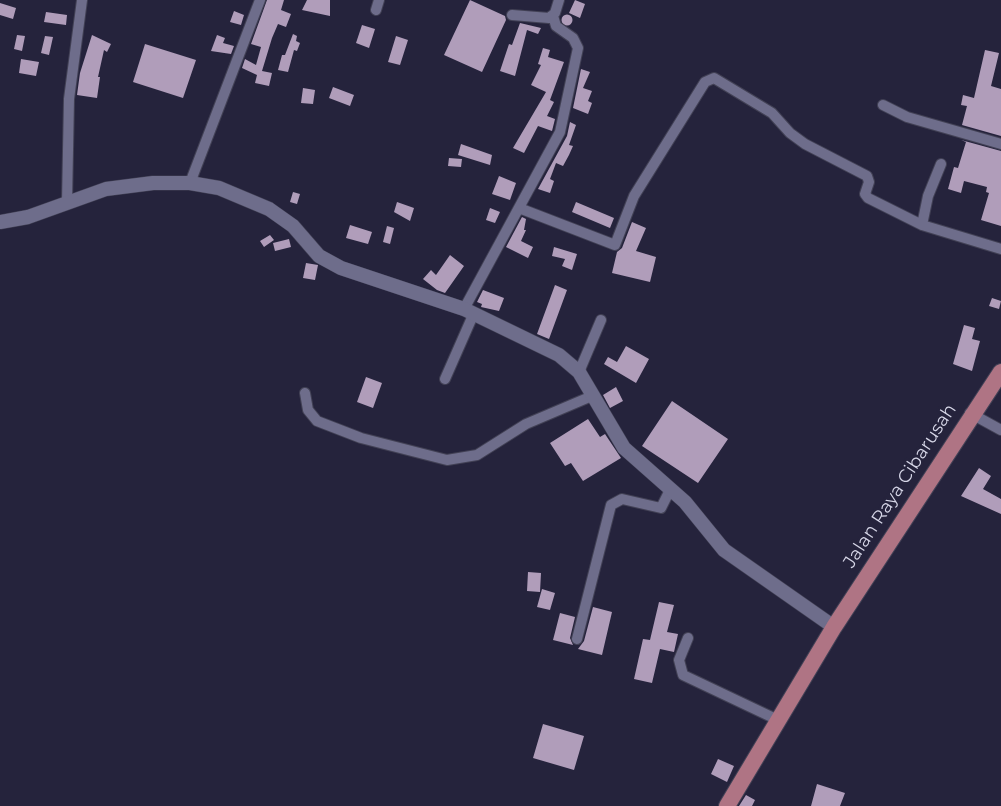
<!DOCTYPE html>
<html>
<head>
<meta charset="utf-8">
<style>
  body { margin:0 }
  canvas { display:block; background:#25233c }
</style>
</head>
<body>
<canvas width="1001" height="806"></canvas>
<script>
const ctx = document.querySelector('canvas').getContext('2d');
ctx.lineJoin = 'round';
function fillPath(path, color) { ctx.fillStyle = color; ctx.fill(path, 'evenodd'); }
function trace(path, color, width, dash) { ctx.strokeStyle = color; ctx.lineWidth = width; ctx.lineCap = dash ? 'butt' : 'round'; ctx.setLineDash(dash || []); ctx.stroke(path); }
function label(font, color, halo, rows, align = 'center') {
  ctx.font = font + ' Montserrat,sans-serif'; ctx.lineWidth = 6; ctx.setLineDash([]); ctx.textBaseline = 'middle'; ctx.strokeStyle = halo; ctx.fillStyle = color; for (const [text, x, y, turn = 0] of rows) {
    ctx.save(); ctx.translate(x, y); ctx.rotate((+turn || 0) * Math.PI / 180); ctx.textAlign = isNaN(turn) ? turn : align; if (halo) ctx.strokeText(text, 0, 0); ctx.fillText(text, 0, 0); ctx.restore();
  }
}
fillPath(new Path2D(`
  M 267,0 L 284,0 L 281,10 L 291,14 L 286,27 L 278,24 L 272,38 L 262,71 L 272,73 L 269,86 L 255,83 L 257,75 L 242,68 L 245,59 L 256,65 L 261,47 L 251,44 Z
  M 307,0 L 330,0 L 330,16 L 302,10 Z
  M 470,0 L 505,16 L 506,20 L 482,72 L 444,55 Z
  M 575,0 L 585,4 L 580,18 L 569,13 Z
  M 0,3 L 16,8 L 13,19 L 0,15 Z
  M 234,11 L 244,15 L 241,25 L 230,22 Z
  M 46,12 L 67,15 L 66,25 L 44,22 Z
  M561.5 20a5.5 5.5 0 1 1 11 0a5.5 5.5 0 1 1-11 0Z
  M 520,23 L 541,28 L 538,34 L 527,30 L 515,76 L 500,71 L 509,44 L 512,45 Z
  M 362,25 L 375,29 L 369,48 L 356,43 Z
  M 293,34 L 297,36 L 296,41 L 300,43 L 297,51 L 294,50 L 288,72 L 278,70 L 282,55 L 285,55 Z
  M 17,35 L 25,36 L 22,51 L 14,49 Z
  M 92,35 L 111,44 L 107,52 L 104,50 L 98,77 L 100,77 L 97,98 L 77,95 L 80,73 Z
  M 217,35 L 225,38 L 223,43 L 234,46 L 231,54 L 211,51 Z
  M 45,36 L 53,37 L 49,55 L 41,53 Z
  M 396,36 L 408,40 L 400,65 L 388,62 Z
  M 145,44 L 196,60 L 183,98 L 133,82 Z
  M 543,48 L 550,50 L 548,57 L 564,62 L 550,100 L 554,102 L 547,116 L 555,119 L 552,131 L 538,126 L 524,153 L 513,148 L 546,92 L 531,85 L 541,65 L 538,64 Z
  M 985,50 L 999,53 L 991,86 L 1001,89 L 1001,136 L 962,125 L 967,106 L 961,105 L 963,95 L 974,98 Z
  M 21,59 L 39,62 L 36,76 L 19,73 Z
  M 581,69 L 590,72 L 583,88 L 592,91 L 588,101 L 592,103 L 588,114 L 573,108 Z
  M 333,87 L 354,95 L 350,106 L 329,98 Z
  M 303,88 L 315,90 L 313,104 L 301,103 Z
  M 570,122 L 576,125 L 569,145 L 573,146 L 569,155 L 563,166 L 556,163 L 550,179 L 554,181 L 550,193 L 538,189 L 567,136 Z
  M 961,140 L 1001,151 L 1001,226 L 981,220 L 989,193 L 986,192 L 987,187 L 964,181 L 961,193 L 948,189 L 954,167 L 958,168 L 966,142 Z
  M 461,144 L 492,155 L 490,165 L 458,155 Z
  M 449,158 L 462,159 L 461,167 L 448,166 Z
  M 499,176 L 516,183 L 510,200 L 492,194 Z
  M 293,192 L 300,194 L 297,204 L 290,202 Z
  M 397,202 L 414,208 L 410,221 L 394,212 Z
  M 576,202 L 614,218 L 610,228 L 572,212 Z
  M 490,208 L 500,212 L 495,223 L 486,220 Z
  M 522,217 L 526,219 L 524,230 L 526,230 L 521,241 L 533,247 L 528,258 L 506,247 Z
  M 632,222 L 646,228 L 636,251 L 656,257 L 650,282 L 612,273 L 617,252 L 622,248 Z
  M 350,225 L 372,232 L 368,244 L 346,238 Z
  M 387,226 L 394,228 L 390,244 L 383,242 Z
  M 270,235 L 274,240 L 264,247 L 260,241 Z
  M 289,239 L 291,247 L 275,251 L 273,243 Z
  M 554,247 L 577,254 L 572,270 L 562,266 L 565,259 L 552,256 Z
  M 450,255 L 464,266 L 445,293 L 437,290 L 423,279 L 431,270 L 436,275 Z
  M 306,263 L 318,265 L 315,280 L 303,278 Z
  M 555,285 L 567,290 L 549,339 L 537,334 Z
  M 483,290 L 504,298 L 499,311 L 481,307 L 482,304 L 477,302 Z
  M 992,298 L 1001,301 L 999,309 L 989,306 Z
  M 964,325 L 975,328 L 972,339 L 980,341 L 972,371 L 953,364 Z
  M 626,346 L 649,359 L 636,383 L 604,364 L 608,357 L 617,362 Z
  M 366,377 L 382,383 L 373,408 L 357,402 Z
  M 616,387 L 623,401 L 610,408 L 603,395 Z
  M 672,401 L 728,439 L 698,483 L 642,446 Z
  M 588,419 L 600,437 L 605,434 L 621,458 L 583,481 L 571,463 L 565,466 L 550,443 Z
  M 979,468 L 991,476 L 983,489 L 1001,499 L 1001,514 L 961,496 Z
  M 528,572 L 541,573 L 540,592 L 527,591 Z
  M 542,589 L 555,593 L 550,610 L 537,607 Z
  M 659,602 L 674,605 L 667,632 L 678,634 L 674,652 L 660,649 L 652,683 L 634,679 L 643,639 L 650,640 Z
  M 593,607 L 612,612 L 602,655 L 578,649 L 584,641 Z
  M 560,613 L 575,617 L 570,638 L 573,645 L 553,640 Z
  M 543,724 L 584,736 L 574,770 L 533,758 Z
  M 718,759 L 734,766 L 727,782 L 711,774 Z
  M 817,784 L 845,793 L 840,806 L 811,806 Z
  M 746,795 L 755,800 L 752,806 L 739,806 Z`), '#b09dba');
const minor = new Path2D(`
  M 376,10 L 379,0
  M 512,15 L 549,18 L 555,13 L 559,0
  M 883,105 L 907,117 L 1001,144
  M 190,183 L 260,0
  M 67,202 L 69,99 L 82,0
  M 519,208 L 615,245 L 634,196 L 705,82 L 714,78 L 772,113 L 790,133 L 805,144 L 867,176 L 869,182 L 865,194 L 868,198 L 922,225 L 1001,249
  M 922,225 L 928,196 L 941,164
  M 464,309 L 560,132 L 578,48 L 573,38 L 556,26 L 553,16
  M 579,372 L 601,320
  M 445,379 L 474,313
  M 305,393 L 308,410 L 317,421 L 361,438 L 447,460 L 477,455 L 526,424 L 592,396
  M 970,413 L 1001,430
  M 688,638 L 679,660 L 683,675 L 778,720
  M 577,639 L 611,505 L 622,499 L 661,508 L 670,490`);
const tertiary = new Path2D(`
  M 0,222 L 28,217 L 106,189 L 153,183 L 190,183 L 219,188 L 269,209 L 293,226 L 319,256 L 341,268 L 464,309 L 559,355 L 579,372 L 624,448 L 685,502 L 724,550 L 834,627`);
const primary = new Path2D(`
  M 727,806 L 834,627 L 1001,372`);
trace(minor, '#424155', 12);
trace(tertiary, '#424155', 15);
trace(primary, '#424155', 18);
trace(minor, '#6e6d8b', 10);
trace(tertiary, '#6e6d8b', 14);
trace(primary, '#af7484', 16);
label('18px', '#d6d6e7', '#25233c', [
  ["Jalan Raya Cibarusah",900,486,-57]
]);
</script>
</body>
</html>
